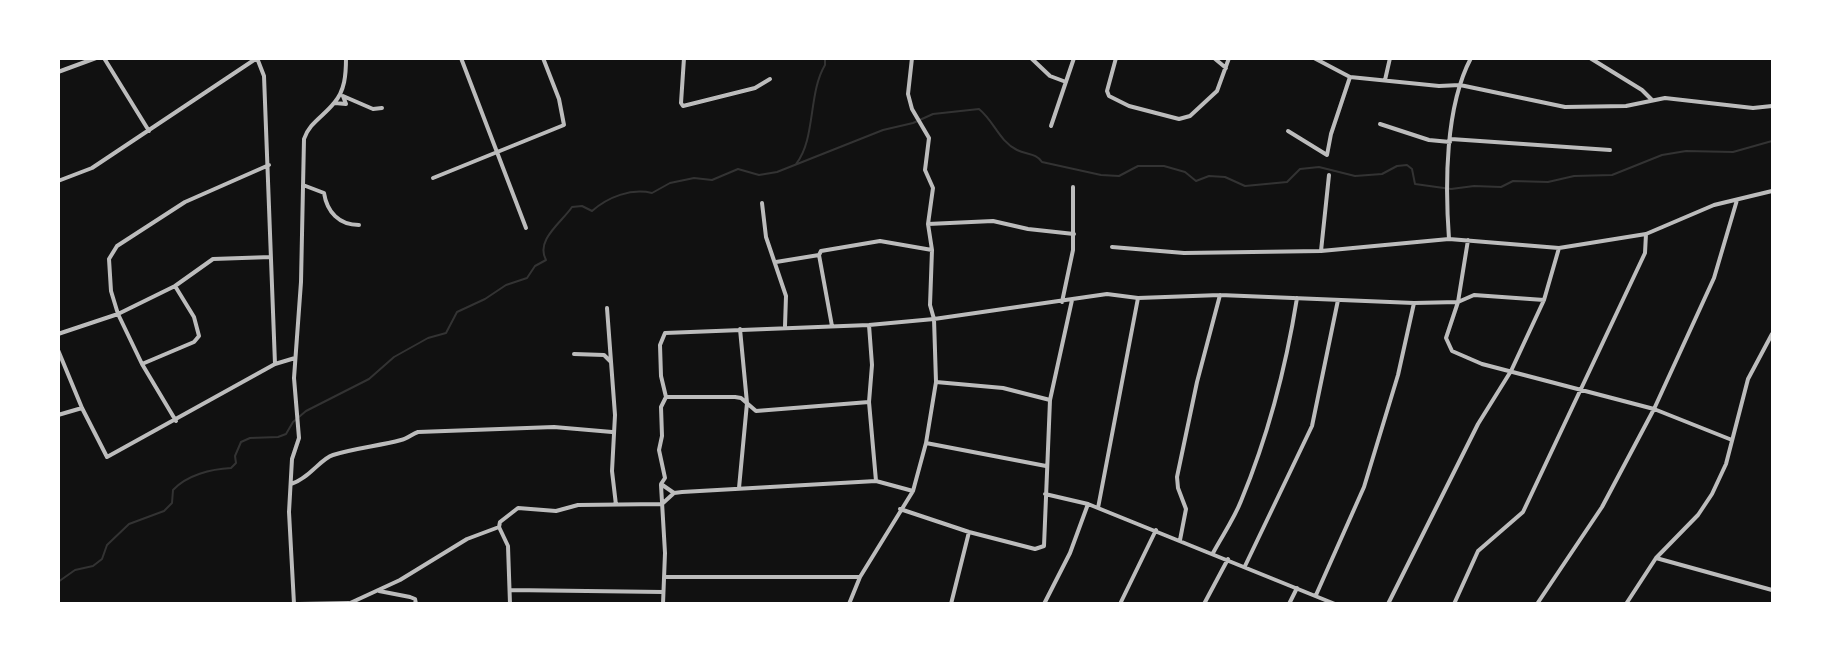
<!DOCTYPE html>
<html>
<head>
<meta charset="utf-8">
<style>
  body { margin:0 }
  #map { position:relative; width:1831px; height:662px; overflow:hidden; background:#111; font-family:"PT Sans",sans-serif }
  canvas { display:block }
  .frame { position:absolute; inset:0; border:60px solid #fff; pointer-events:none }
</style>
</head>
<body>
<div id="map">
<canvas width="1831" height="662"></canvas>
<div class="frame"></div>
</div>
<script>
const ctx = document.querySelector('canvas').getContext('2d');
ctx.lineJoin = 'round';
function trace(path, color, width, dash) { ctx.strokeStyle = color; ctx.lineWidth = width; ctx.lineCap = dash ? 'butt' : 'round'; ctx.setLineDash(dash || []); ctx.stroke(path); }
trace(new Path2D(`
  M 796,164 C 816,139 808,93 825,65 L 825,58
  M 58,582 L 75,570 L 93,566 L 102,559 L 107,545 L 129,524 L 164,511 L 172,503 L 173,490 C 187,475 211,469 231,468 L 236,463 L 235,456 L 241,442 L 250,438 L 278,437 L 286,434 L 293,422 L 306,411 L 369,379 L 394,357 L 428,338 L 446,333 L 457,312 L 485,299 L 506,285 L 527,278 L 535,266 L 546,260 C 535,240 562,222 572,207 L 582,206 L 592,211 C 608,197 631,188 652,193 L 670,183 L 694,178 L 712,180 L 738,169 L 759,175 L 777,172 L 883,130 L 913,123 L 933,114 L 979,109 C 994,121 999,141 1017,150 C 1027,155 1036,153 1042,162 L 1101,175 L 1119,176 L 1138,166 L 1164,166 L 1185,172 L 1196,181 L 1209,176 L 1225,177 L 1245,186 L 1287,182 L 1300,169 L 1319,167 L 1355,176 L 1382,174 L 1397,166 L 1407,165 L 1412,169 L 1415,184 L 1451,189 L 1474,186 L 1501,187 L 1513,181 L 1548,182 L 1574,176 L 1612,175 L 1662,155 L 1686,151 L 1733,152 L 1772,141`), '#333', 2);
trace(new Path2D(`
  M 104,58 L 149,131
  M 257,58 L 264,76 L 275,364
  M 461,58 L 526,228
  M 684,58 L 681,103 L 683,106 L 755,88 L 770,79
  M 1031,58 L 1050,76 L 1066,82
  M 1116,58 L 1107,91 L 1109,96 L 1129,106 L 1179,119 L 1190,116 L 1217,91 L 1229,58
  M 1214,58 L 1226,68
  M 1314,58 L 1350,77 L 1439,86 L 1460,85 L 1565,107 L 1626,106 L 1665,98 L 1753,108 L 1772,106
  M 1590,58 L 1642,90 L 1652,100
  M 58,72 L 96,58
  M 1385,80 L 1390,58
  M 335,103 L 346,104 L 343,96 L 373,109 L 382,108
  M 1380,124 L 1429,140 L 1450,142
  M 1051,126 L 1074,58
  M 1288,131 L 1327,155 L 1331,134 L 1350,77
  M 1451,139 L 1610,150
  M 433,178 L 564,125 L 559,99 L 543,58
  M 58,181 L 92,168 L 257,58
  M 303,185 L 324,193 C 327,212 339,225 359,225
  M 762,203 L 766,237 L 786,296 L 785,326
  M 928,224 L 993,221 L 1028,229 L 1074,234
  M 1449,239 C 1445,185 1445,107 1471,58
  M 1468,240 L 1458,302 L 1446,338 L 1452,351 L 1482,364 L 1654,409 L 1732,440
  M 1112,247 L 1184,253 L 1321,251 L 1449,239 L 1559,248 L 1646,234 L 1714,205 L 1772,191
  M 1321,251 L 1329,175
  M 776,262 L 819,255
  M 1062,302 L 1073,250 L 1073,187
  M 607,308 L 615,415 L 612,471 L 616,505
  M 832,326 L 819,255 L 821,251 L 880,241 L 932,250
  M 58,334 L 118,314 L 175,286 L 213,259 L 271,257
  M 58,350 L 82,408 L 107,457 L 275,364 L 295,358
  M 574,354 L 604,355 L 610,361
  M 142,364 L 194,342 L 199,336 L 194,317 L 175,286
  M 936,382 L 1003,388 L 1050,400
  M 666,397 L 735,397 L 741,398 L 756,411 L 869,402 L 876,481
  M 869,402 L 872,365 L 869,325
  M 58,415 L 82,408
  M 176,421 L 142,364 L 118,314 L 111,291 L 109,259 L 117,246 L 185,202 L 269,165
  M 926,443 L 1046,466
  M 291,484 C 310,478 320,459 333,455 C 355,448 379,446 401,440 C 407,439 412,434 418,432 L 554,427 L 612,432
  M 661,485 L 665,553 L 663,604
  M 739,488 L 747,403 L 740,329
  M 674,493 L 661,484 L 665,478 L 659,450 L 662,436 L 661,407 L 666,397 L 661,376 L 660,345 L 665,333 L 869,325 L 934,319 L 1107,294 L 1138,298 L 1220,295 L 1414,303 L 1458,302 L 1474,295 L 1544,300
  M 1045,494 L 1088,504 L 1335,604
  M 1098,508 L 1138,298
  M 900,509 L 969,532 L 1035,549 L 1044,546 L 1050,400 L 1072,300
  M 499,527 L 500,522 L 518,508 L 556,511 L 578,505 L 662,504 L 674,493 L 682,492 L 876,481 L 913,491
  M 499,527 L 508,546 L 510,604
  M 1180,540 L 1186,509 L 1178,488 L 1177,477 L 1197,382 L 1220,295
  M 1213,553 C 1222,536 1234,519 1241,501 C 1268,436 1286,367 1297,298
  M 1656,558 L 1772,590
  M 1245,566 L 1312,426 L 1338,300
  M 664,577 L 860,577
  M 510,590 L 663,592
  M 379,591 L 410,597 L 415,599 L 416,604
  M 1316,595 L 1364,487 L 1398,375 L 1414,303
  M 294,604 L 289,512 L 292,459 L 299,438 L 294,378 L 301,282 L 304,139 C 309,123 324,116 334,103 C 345,91 346,74 346,58
  M 299,604 L 349,603
  M 348,604 L 400,580 L 467,539 L 499,527
  M 849,604 L 860,577 L 913,491 L 926,443 L 936,382 L 934,319 L 930,305 L 932,250 L 928,224 L 933,188 L 925,170 L 929,138 L 912,109 L 908,94 L 912,58
  M 951,604 L 969,532
  M 1044,604 L 1070,553 L 1088,504
  M 1120,604 L 1156,530
  M 1204,604 L 1228,559
  M 1289,604 L 1297,588
  M 1388,604 L 1478,424 L 1511,371 L 1544,300 L 1559,248
  M 1454,604 L 1478,551 L 1523,512 L 1645,253 L 1646,234
  M 1537,604 L 1602,507 L 1654,409 L 1714,278 L 1737,200
  M 1626,604 L 1656,558 L 1698,515 L 1712,494 L 1726,464 L 1748,379 L 1772,334`), '#bcbcbc', 4);
</script>
</body>
</html>
